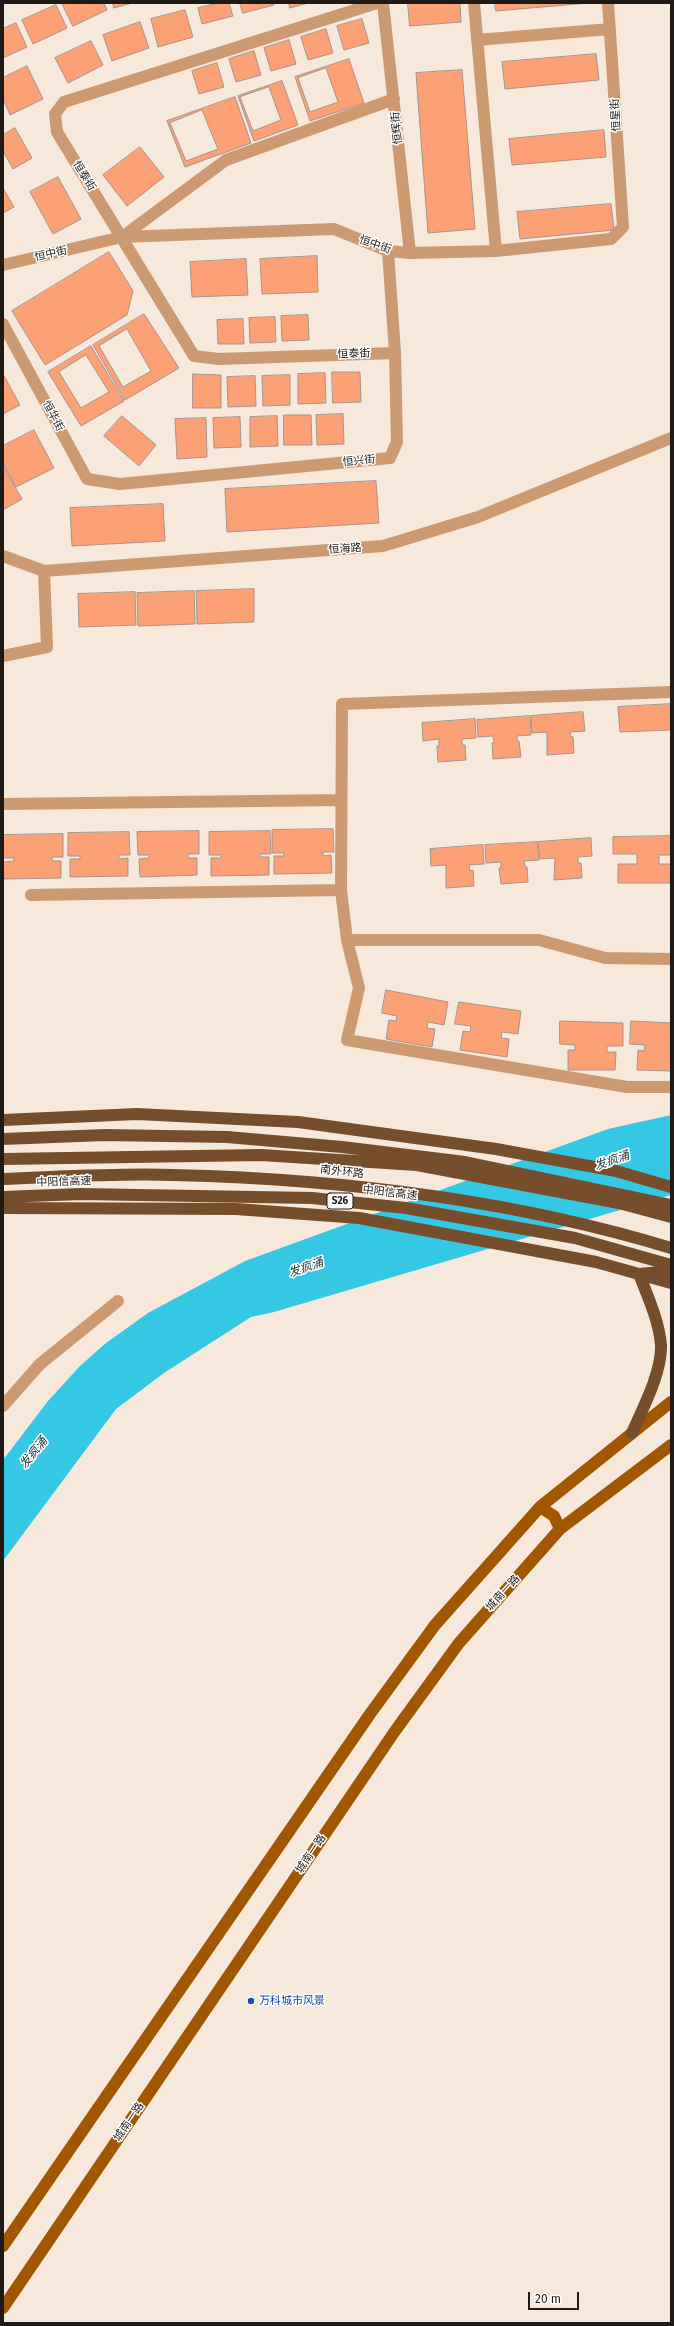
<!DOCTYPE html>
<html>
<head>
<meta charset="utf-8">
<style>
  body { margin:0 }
  #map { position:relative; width:674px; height:2326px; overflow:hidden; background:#f6e8da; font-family:"Fira Sans",sans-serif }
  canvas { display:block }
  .frame { position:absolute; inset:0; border:4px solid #1f1a15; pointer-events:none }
  .scale { position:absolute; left:528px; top:2292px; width:51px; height:18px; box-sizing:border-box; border:2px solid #1f1a15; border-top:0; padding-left:5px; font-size:12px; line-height:14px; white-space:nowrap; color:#1f1a15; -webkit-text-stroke:3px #fff; paint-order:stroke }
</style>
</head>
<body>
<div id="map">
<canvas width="674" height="2326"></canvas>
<div class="frame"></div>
<div class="scale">20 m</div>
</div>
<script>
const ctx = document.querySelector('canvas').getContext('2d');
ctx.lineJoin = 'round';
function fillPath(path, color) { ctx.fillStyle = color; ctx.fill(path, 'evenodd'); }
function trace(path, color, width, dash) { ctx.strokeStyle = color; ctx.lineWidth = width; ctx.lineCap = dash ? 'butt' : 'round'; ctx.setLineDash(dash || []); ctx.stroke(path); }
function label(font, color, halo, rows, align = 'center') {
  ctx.font = font + ' "Fira Sans","Noto Sans SC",sans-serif'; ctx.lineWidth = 3; ctx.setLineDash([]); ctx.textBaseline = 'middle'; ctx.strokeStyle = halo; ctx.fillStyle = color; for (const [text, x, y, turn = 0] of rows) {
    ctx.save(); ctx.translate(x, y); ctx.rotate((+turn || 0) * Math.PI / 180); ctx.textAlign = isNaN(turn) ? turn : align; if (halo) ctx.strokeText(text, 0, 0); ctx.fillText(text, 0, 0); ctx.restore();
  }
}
fillPath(new Path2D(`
  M 671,1115 L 671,1195 L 274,1312 L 251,1317 L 164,1373 L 116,1409 L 3,1561 L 3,1460 L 48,1401 L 80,1366 L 106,1343 L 148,1313 L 245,1261 L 608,1129 Z`), '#35c8e5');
const building = new Path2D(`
  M 62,3 L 104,3 L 107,10 L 73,26 Z
  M 113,3 L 132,3 L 114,8 Z
  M 219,3 L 229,3 L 233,16 L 202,24 L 198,8 Z
  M 240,3 L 273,3 L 274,5 L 243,13 Z
  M 289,3 L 308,3 L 290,8 Z
  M 408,3 L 460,3 L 461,22 L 410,26 Z
  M 495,3 L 589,3 L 496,11 Z
  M 56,5 L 67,28 L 33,44 L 22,20 Z
  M 185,10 L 193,37 L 158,47 L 151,19 Z
  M 362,19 L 369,43 L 344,50 L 337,26 Z
  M 140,22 L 149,48 L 112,61 L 103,35 Z
  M 16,23 L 27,47 L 3,58 L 3,29 Z
  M 326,29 L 333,53 L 308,60 L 301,37 Z
  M 289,40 L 296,64 L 271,71 L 264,48 Z
  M 91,41 L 103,65 L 68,83 L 55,58 Z
  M 254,51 L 261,75 L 236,82 L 229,59 Z
  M 596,54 L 599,80 L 505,89 L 502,62 Z
  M 349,59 L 364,103 L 310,121 L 295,77 Z
  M 217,63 L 224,87 L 199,94 L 192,71 Z
  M 27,66 L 43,99 L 10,115 L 3,99 L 3,78 Z
  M 326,68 L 338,102 L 310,112 L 298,78 Z
  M 462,70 L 475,229 L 428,233 L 416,73 Z
  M 282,81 L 298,125 L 254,141 L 238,96 Z
  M 269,87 L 281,120 L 253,131 L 240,97 Z
  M 235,97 L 251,143 L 185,167 L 167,121 Z
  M 202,110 L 218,149 L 186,161 L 170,123 Z
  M 15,128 L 32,158 L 13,169 L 3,151 L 3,135 Z
  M 604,130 L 606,157 L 512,165 L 509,139 Z
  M 140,147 L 164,177 L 127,206 L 103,175 Z
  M 58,177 L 81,219 L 53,234 L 30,192 Z
  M 3,188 L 14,207 L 3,213 Z
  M 611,204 L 614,230 L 520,239 L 517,212 Z
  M 109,252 L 133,291 L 127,315 L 45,365 L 12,311 Z
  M 317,256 L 318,292 L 262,294 L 260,259 Z
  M 246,259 L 248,295 L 192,297 L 190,262 Z
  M 144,314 L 179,368 L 125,400 L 93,345 Z
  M 308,315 L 309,340 L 282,341 L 281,316 Z
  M 275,317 L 276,342 L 250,343 L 249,318 Z
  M 243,319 L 244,344 L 218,344 L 217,320 Z
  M 127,329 L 151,371 L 123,387 L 99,346 Z
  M 91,346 L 124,401 L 81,426 L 48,372 Z
  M 86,355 L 109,392 L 81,408 L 59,372 Z
  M 332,372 L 360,372 L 361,402 L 333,403 Z
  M 325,373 L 326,403 L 298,404 L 298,374 Z
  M 3,374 L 20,405 L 3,414 Z
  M 193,374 L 221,375 L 221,408 L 193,408 Z
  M 290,375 L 290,405 L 263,406 L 262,376 Z
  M 255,376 L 256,406 L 228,407 L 227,377 Z
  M 343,414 L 344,444 L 317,445 L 316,415 Z
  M 284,415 L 311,415 L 312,445 L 284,445 Z
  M 122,416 L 156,445 L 139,466 L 104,436 Z
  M 277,416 L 278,446 L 250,447 L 250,417 Z
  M 240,417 L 241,447 L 214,448 L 213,418 Z
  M 206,418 L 207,457 L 177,459 L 175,419 Z
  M 34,430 L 54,468 L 16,487 L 3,463 L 3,446 Z
  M 3,466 L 22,499 L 3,510 Z
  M 376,481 L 379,523 L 227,532 L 225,489 Z
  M 163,504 L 165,541 L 72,546 L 70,508 Z
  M 254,589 L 254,622 L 197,624 L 196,591 Z
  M 194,591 L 195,624 L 138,626 L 137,593 Z
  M 135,592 L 136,625 L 79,627 L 78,594 Z
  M 671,704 L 671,730 L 620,732 L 618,707 Z
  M 583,712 L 585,731 L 570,732 L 571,737 L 573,737 L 574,753 L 547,755 L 547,732 L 532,733 L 531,716 Z
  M 530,716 L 531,735 L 517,736 L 517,741 L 519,741 L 521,757 L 493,759 L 492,743 L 494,743 L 493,736 L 478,737 L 477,720 Z
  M 475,719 L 476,738 L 462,739 L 462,745 L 465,745 L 466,760 L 438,762 L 437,746 L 439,746 L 439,739 L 423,741 L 422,723 Z
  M 333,829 L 334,852 L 323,852 L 323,856 L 331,855 L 332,873 L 274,874 L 274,856 L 284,856 L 284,853 L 272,853 L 272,830 Z
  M 199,831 L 199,854 L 188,854 L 188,858 L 197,858 L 197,875 L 140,877 L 139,859 L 149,858 L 149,855 L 138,855 L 137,832 Z
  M 270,831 L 271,854 L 260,854 L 260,857 L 269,857 L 269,875 L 211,876 L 211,858 L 221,858 L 221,855 L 209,855 L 209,832 Z
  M 129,832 L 130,855 L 119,855 L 119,859 L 128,858 L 128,876 L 70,877 L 70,859 L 80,859 L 80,856 L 68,856 L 68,833 Z
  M 63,834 L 63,857 L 52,857 L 52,861 L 61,861 L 61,878 L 4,879 L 3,862 L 14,861 L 14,858 L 3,858 L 3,835 Z
  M 671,836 L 671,855 L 659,855 L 659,864 L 671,864 L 671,883 L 618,883 L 618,864 L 637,864 L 637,854 L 613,854 L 613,837 Z
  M 591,838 L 592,856 L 578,857 L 578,863 L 581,863 L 582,878 L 554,880 L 555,858 L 540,859 L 538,842 Z
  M 537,842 L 539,860 L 524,861 L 525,867 L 527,867 L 528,882 L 501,884 L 499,868 L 501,868 L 501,862 L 486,863 L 485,845 Z
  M 483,845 L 484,864 L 469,865 L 470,871 L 473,870 L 474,886 L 446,888 L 446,865 L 431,866 L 430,849 Z
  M 386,990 L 448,1002 L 444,1025 L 428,1022 L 427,1028 L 435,1029 L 432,1047 L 386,1039 L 389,1020 L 396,1021 L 397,1016 L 382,1013 Z
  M 459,1002 L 521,1011 L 518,1034 L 502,1032 L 501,1038 L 509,1039 L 507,1057 L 460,1050 L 463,1031 L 470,1032 L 471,1026 L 455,1024 Z
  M 560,1021 L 623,1023 L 623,1046 L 607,1046 L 607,1052 L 616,1052 L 615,1070 L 568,1070 L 568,1050 L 575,1050 L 575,1045 L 560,1044 Z
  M 631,1021 L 671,1023 L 671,1071 L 637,1070 L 638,1050 L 644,1051 L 645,1045 L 630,1044 Z`);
fillPath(building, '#fca075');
trace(building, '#a6948c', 1);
trace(new Path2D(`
  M 377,3 L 64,102 L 55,114 L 57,132 L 194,356 L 219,359 L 395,353
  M 383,3 L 410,253
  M 474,3 L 496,251
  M 477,40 L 610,29
  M 122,237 L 226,160 L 394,99
  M 3,265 L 122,237 L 334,229 L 388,251 L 410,253 L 496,251 L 611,239 L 623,227 L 608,3
  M 3,324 L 87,479 L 120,484 L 390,458 L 397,442 L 395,353 L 388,251
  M 3,556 L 44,571 L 383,546 L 478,517 L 671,438
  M 3,656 L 47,647 L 44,571
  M 671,692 L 342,704 L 341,890 L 347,940 L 359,988 L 347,1040 L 627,1087 L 671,1087
  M 3,804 L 341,800
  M 31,895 L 341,890
  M 347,940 L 539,940 L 605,958 L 671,959
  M 3,1406 L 40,1364 L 118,1301`), '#cd9970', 12);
trace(new Path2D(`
  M 540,1507 L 554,1516 L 560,1529
  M 3,2246 L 370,1714 L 435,1625 L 540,1507 L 671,1402
  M 3,2308 L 395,1731 L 459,1643 L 560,1529 L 671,1445`), '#a05700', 12);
trace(new Path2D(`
  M 3,1120 L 137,1114 L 298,1122 L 496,1149 L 616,1171 L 671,1187
  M 3,1139 L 105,1135 L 227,1137 L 342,1147 L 465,1162 L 671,1205
  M 3,1159 L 261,1155 L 417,1165 L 619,1203 L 671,1217
  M 3,1179 C 59,1177 116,1173 173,1175 C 340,1179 510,1199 671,1248
  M 3,1197 L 81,1194 L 312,1198 L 406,1208 L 575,1238 L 671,1265
  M 3,1208 L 236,1209 L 359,1218 L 596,1262 L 671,1283
  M 632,1433 C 643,1408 662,1372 661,1345 C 659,1321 648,1297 639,1274 L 671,1271`), '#764e2b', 12);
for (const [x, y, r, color] of [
  [251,2001,4,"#1a4fb4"]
]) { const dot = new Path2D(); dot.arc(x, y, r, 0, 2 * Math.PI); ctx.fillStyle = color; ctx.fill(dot); trace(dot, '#fff', 1.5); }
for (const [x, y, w] of [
  [340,1201,26]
]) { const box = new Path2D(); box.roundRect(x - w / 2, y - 8, w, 16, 3); ctx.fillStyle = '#fff'; ctx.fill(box); trace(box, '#1f1a15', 1); }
label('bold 10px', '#1f1a15', null, [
  ["S26",340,1201]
]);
label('11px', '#1f1a15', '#fff', [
  ["恒星街",616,115,-94],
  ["恒辉街",397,128,-96],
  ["恒泰街",84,176,58],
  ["恒中街",375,245,19],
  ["恒中街",51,254,-13],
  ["恒泰街",354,354,-2],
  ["恒华街",53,416,62],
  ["恒兴街",359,461,-6],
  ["恒海路",345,549,-4],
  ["南外环路",342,1172,6],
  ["中阳信高速",64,1182,-2],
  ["中阳信高速",390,1193,7],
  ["城南一路",503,1593,-48],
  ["城南一路",311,1854,-56],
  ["城南一路",129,2122,-56]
]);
label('11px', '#164399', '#fff', [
  ["万科城市风景",259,2001]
], 'left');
label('italic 12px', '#22393f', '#fff', [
  ["发疯涌",612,1161,-19],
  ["发疯涌",306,1268,-19],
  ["发疯涌",34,1453,-51]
]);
</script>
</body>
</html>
